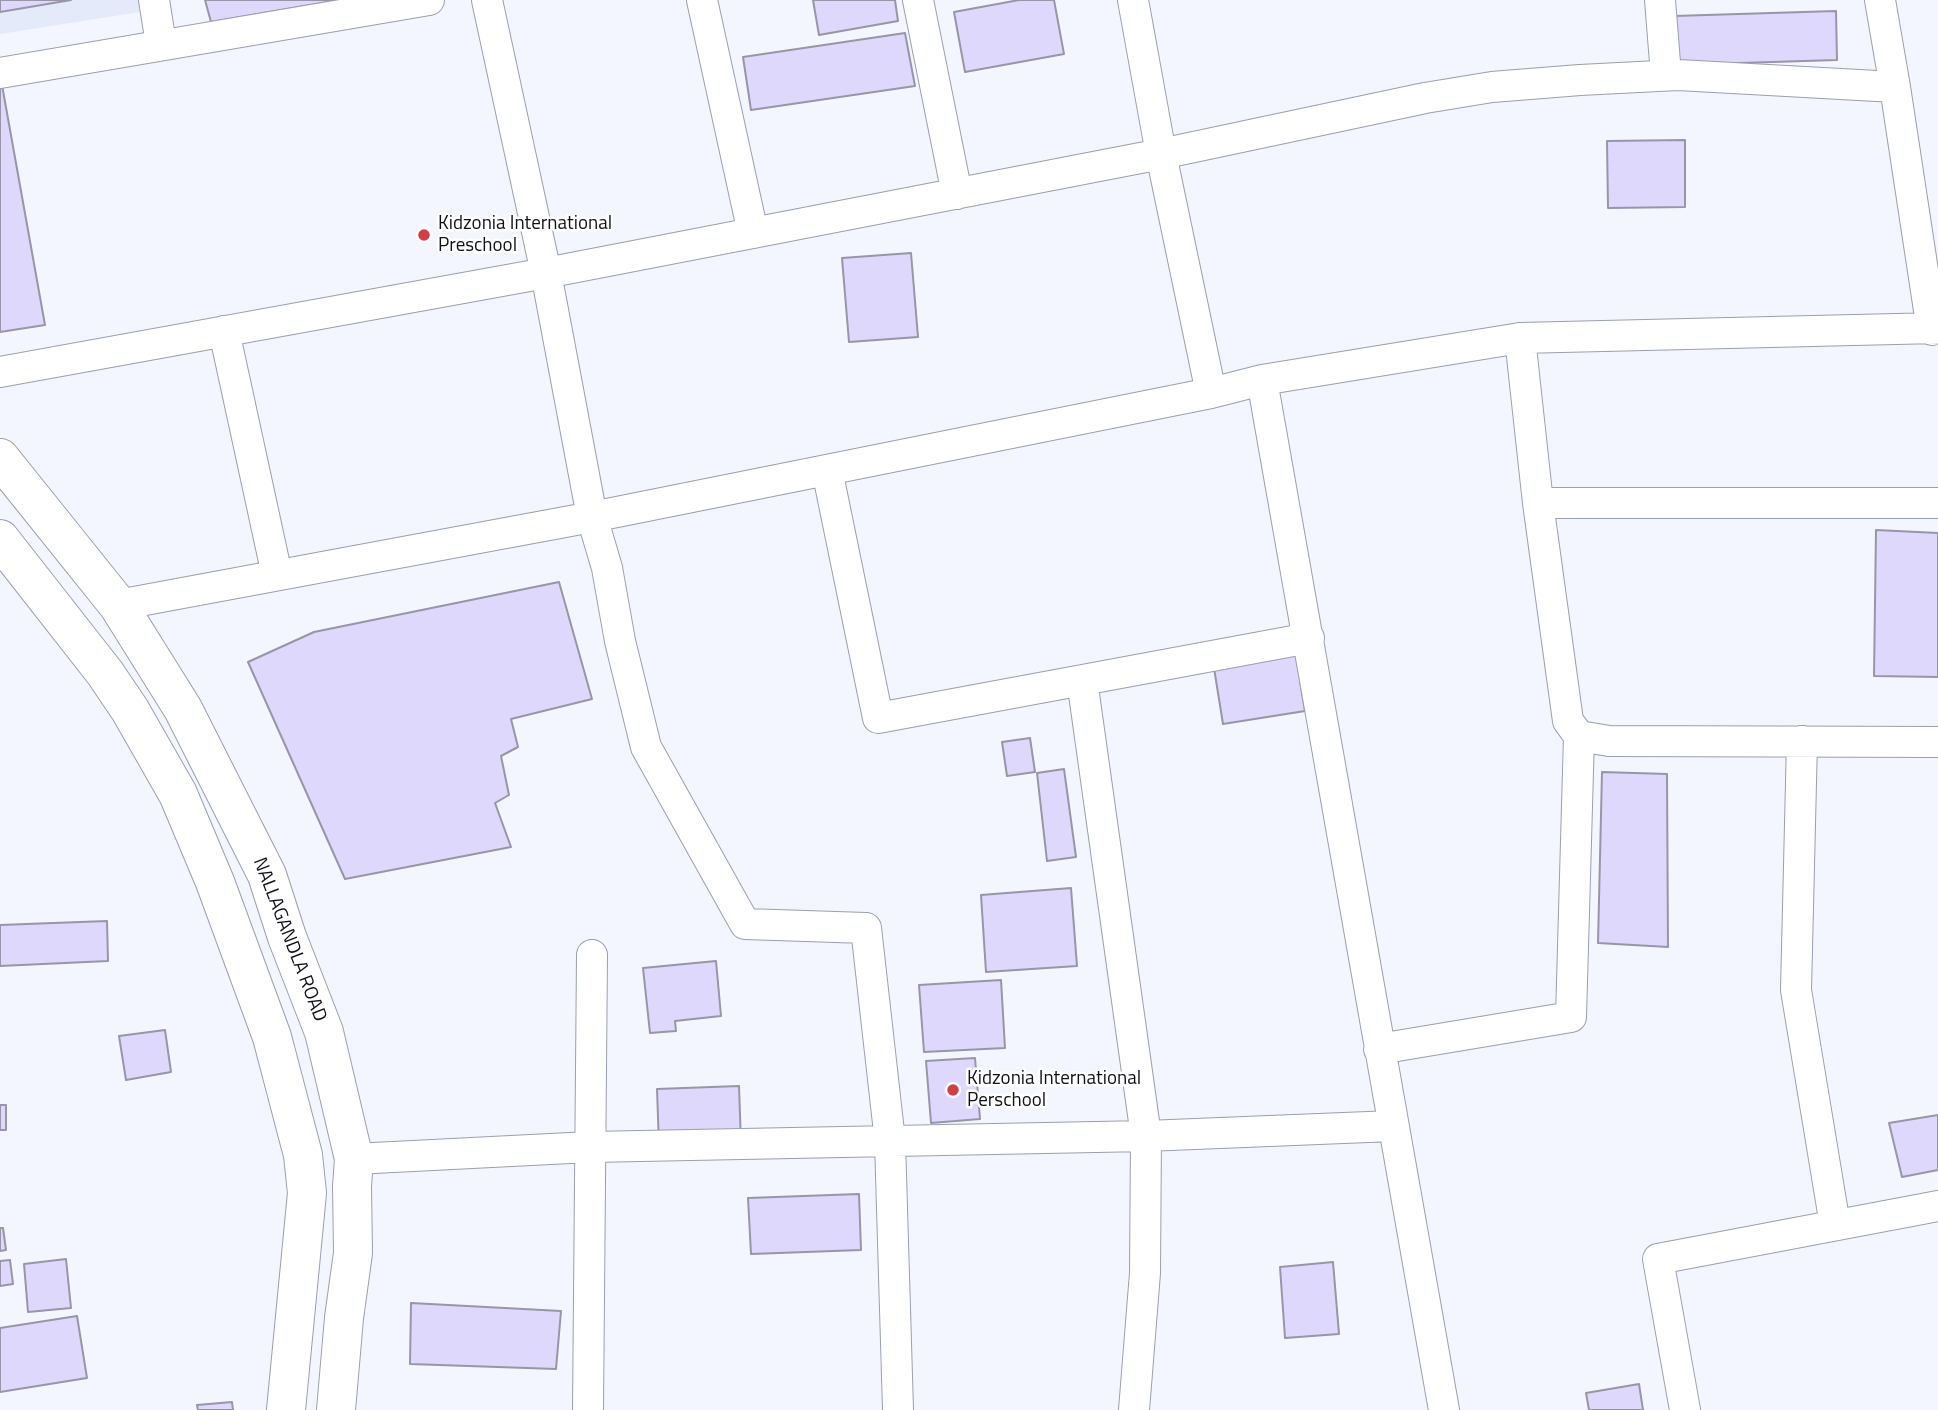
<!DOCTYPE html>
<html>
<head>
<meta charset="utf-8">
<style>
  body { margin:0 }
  canvas { display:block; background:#f3f6fe }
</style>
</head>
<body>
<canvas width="1938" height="1410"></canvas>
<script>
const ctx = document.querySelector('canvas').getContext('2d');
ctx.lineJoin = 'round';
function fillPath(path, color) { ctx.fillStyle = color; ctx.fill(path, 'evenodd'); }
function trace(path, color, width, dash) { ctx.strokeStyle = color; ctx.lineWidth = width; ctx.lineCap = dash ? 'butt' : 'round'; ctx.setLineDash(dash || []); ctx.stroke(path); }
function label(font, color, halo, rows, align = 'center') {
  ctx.font = font + ' "Titillium Web",sans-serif'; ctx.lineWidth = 5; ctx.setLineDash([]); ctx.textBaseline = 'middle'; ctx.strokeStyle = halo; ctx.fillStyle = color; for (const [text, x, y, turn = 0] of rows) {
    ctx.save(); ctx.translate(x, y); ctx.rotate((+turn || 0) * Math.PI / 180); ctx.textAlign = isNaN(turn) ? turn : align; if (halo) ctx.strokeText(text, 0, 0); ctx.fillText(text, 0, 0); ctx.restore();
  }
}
fillPath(new Path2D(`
  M 0,0 L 138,0 L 140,12 L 0,34 Z`), '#e4eafa');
const building = new Path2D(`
  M 0,0 L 71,0 L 0,12 Z
  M 205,0 L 339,0 L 211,22 Z
  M 813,0 L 895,0 L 898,21 L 819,35 Z
  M 1019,0 L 1054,0 L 1064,54 L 965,72 L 954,12 Z
  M 1836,11 L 1837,60 L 1675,65 L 1674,16 Z
  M 905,33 L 915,86 L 751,110 L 743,57 Z
  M 0,85 L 2,85 L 45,325 L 0,332 Z
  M 1685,140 L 1685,207 L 1608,208 L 1607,141 Z
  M 911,253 L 918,337 L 849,342 L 842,258 Z
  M 1876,530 L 1938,533 L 1938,677 L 1874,676 Z
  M 559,582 L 592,699 L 511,719 L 518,747 L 501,756 L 509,795 L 495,803 L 511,847 L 345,879 L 248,662 L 314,632 Z
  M 1296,655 L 1305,711 L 1223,724 L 1214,668 Z
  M 1030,738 L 1035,772 L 1007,776 L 1002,742 Z
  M 1064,769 L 1076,857 L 1047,861 L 1037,773 Z
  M 1602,772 L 1667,774 L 1668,947 L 1598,943 Z
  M 1071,888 L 1077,966 L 986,972 L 981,895 Z
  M 107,921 L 108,961 L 0,966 L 0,925 Z
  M 716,961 L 721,1016 L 675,1021 L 676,1031 L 650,1033 L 643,968 Z
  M 1001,980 L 1005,1048 L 924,1052 L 919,985 Z
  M 165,1030 L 171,1072 L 126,1080 L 119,1036 Z
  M 975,1058 L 980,1119 L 931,1123 L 926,1061 Z
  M 739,1086 L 741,1143 L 659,1146 L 657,1089 Z
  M 0,1105 L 6,1105 L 6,1130 L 0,1130 Z
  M 1938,1115 L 1938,1170 L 1902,1177 L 1889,1123 Z
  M 859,1194 L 861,1250 L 751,1254 L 748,1198 Z
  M 0,1228 L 3,1228 L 6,1250 L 0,1251 Z
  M 66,1259 L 71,1308 L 28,1312 L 24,1264 Z
  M 10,1260 L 13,1284 L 0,1286 L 0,1261 Z
  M 1333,1262 L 1339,1334 L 1285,1338 L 1280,1267 Z
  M 411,1303 L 561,1311 L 556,1369 L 410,1364 Z
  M 77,1316 L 87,1378 L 0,1392 L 0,1328 Z
  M 1639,1384 L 1643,1410 L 1589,1410 L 1586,1393 Z
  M 232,1402 L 233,1410 L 198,1410 L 197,1405 Z`);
fillPath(building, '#ded8fd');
trace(building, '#9895a8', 2);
const street = new Path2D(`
  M 154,0 L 161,44
  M 487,0 L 546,273 L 592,517 L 607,568 L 620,641 L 646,747 L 745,924 L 866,928 L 890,1141 L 898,1410
  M 702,0 L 753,233
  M 918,0 L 957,194
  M 1133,0 L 1161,154 L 1211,393
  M 1660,0 L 1666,75
  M 1880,0 L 1895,87 L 1932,330
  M 0,73 L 429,0
  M 224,331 L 277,575
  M 1520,338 L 1538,503 L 1568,721 L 1579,736 L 1609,741 L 1938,742
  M 0,372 L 546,273 L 1161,154 L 1425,98 L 1492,87 L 1580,80 L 1678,75 L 1895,87
  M 1262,380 L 1444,1410
  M 827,470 L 878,718 L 1309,638
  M 1538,503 L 1938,503
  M 118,605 L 592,517 L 1211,393 L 1262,380 L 1520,338 L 1938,328
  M 1082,680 L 1146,1136 L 1145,1273 L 1134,1410
  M 1802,741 L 1796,990 L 1835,1225
  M 1379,1049 L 1571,1017 L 1579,736
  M 354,1159 L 590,1147 L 1146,1136 L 1393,1126
  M 588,1410 L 592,955
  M 1685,1410 L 1658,1259 L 1938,1206`);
const secondary = new Path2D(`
  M 0,458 L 118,605 L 183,709 L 267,875 L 287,937 L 324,1032 L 354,1159 L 352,1186 L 353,1253 L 344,1318 L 336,1410
  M 0,539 L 105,673 L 130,710 L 178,794 L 215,882 L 272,1037 L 303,1155 L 307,1193 L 286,1410`);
trace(street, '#999fb2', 32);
trace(secondary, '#999fb2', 40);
trace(street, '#fff', 30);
trace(secondary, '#fff', 38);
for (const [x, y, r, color] of [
  [424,235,7,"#ce3f47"],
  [953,1090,7,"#ce3f47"]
]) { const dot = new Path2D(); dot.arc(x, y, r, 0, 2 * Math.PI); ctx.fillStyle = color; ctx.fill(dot); trace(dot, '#fff', 2.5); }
label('19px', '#0f1118', '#fff', [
  ["Kidzonia International",438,224],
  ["Preschool",438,246],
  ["Kidzonia International",967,1079],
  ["Perschool",967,1101]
], 'left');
label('19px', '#0f1118', '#fff', [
  ["NALLAGANDLA ROAD",289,940,69]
]);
</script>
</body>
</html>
